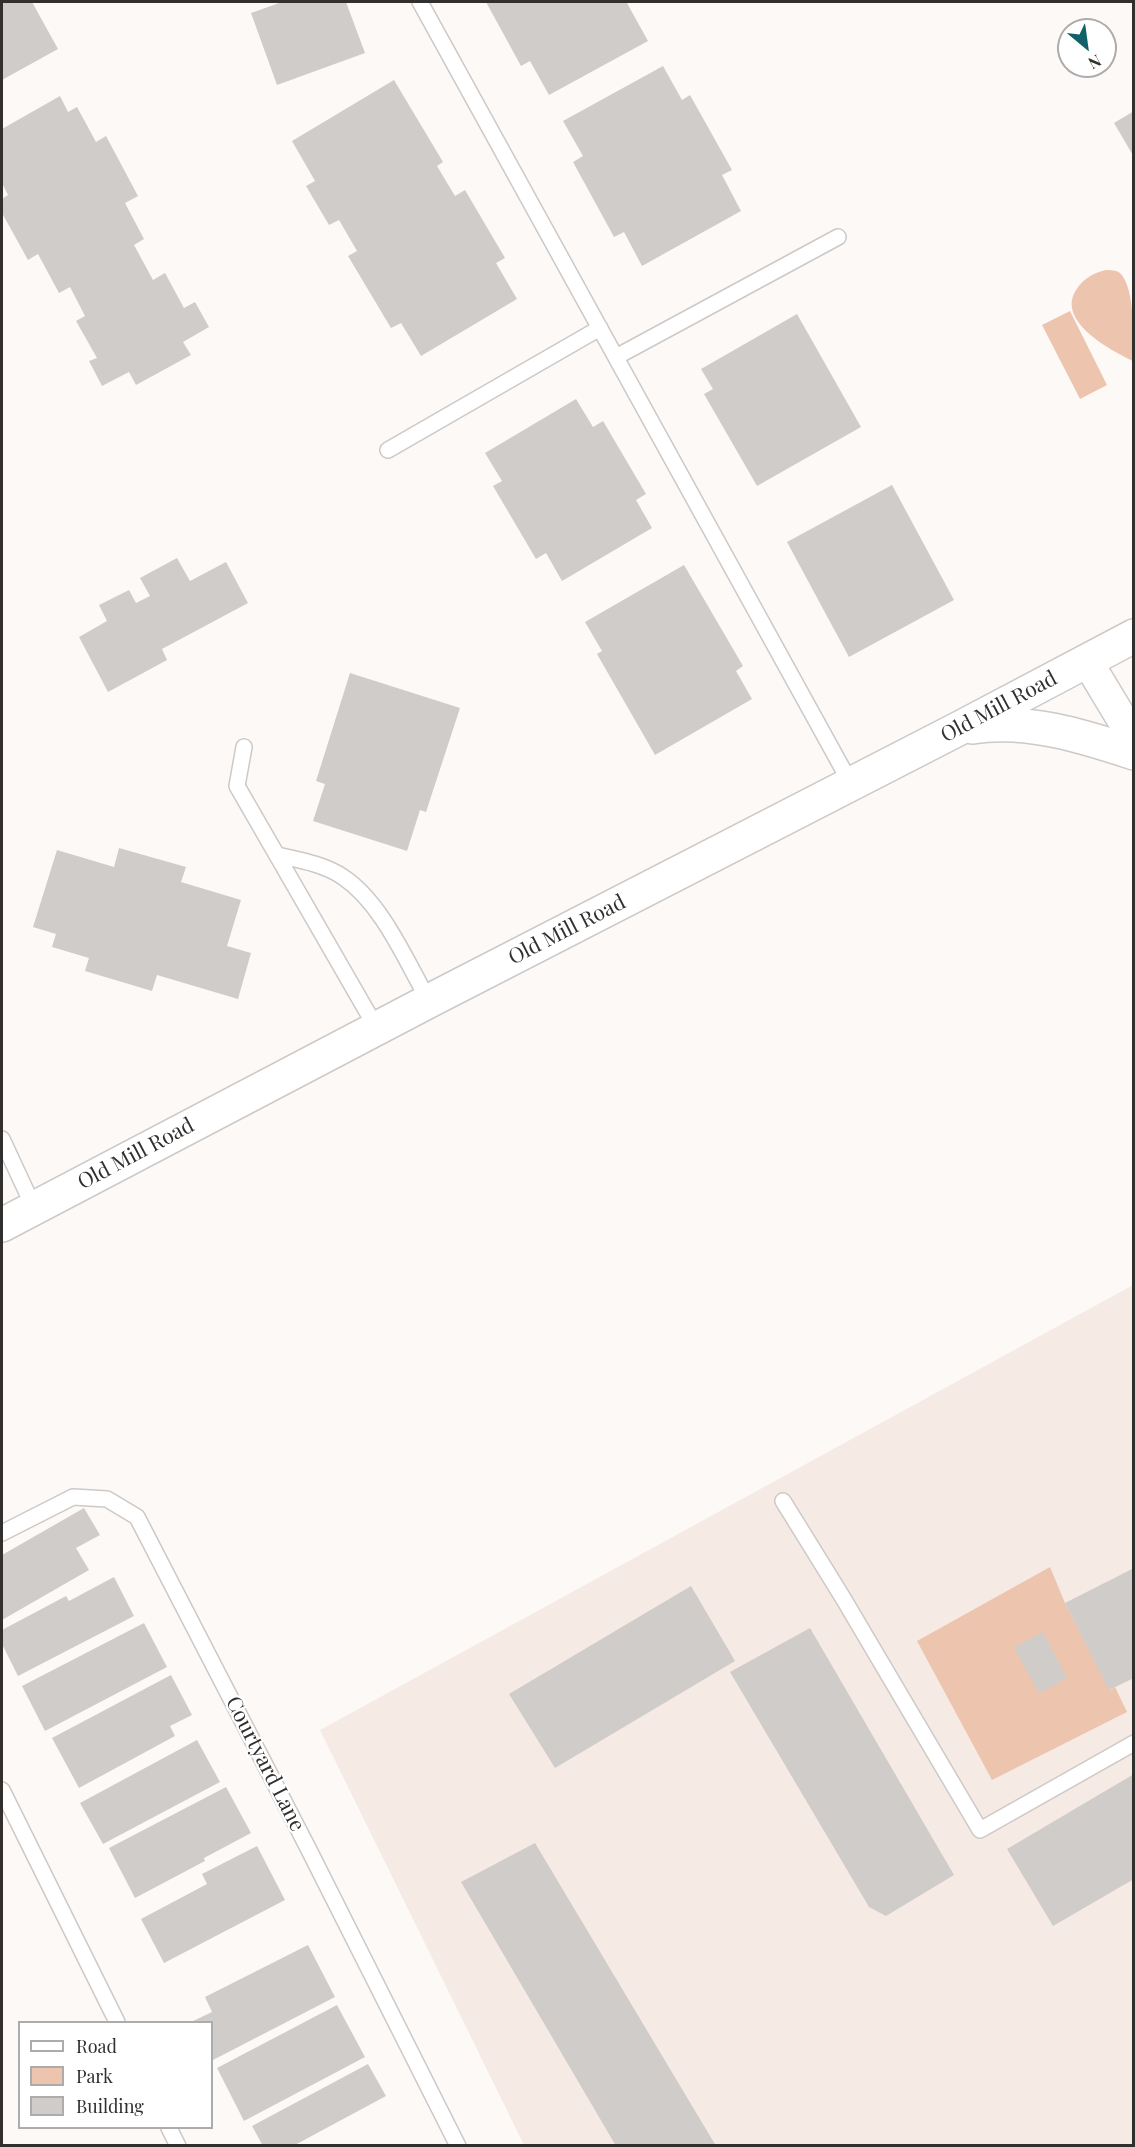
<!DOCTYPE html>
<html>
<head>
<meta charset="utf-8">
<style>
  body { margin:0 }
  #map { position:relative; width:1135px; height:2147px; overflow:hidden; background:#fdf9f7; font-family:"Playfair Display",serif }
  canvas { display:block }
  .frame { position:absolute; inset:0; border:3px solid #31302f; pointer-events:none }
  .legend { position:absolute; left:18px; top:2021px; width:195px; height:108px; box-sizing:border-box; background:#fff; border:2px solid #adacac; margin:0; padding:8px 10px; list-style:none; font-size:18px; color:#31302f }
  .legend li { display:flex; align-items:center; gap:12px; height:30px }
  .legend b { width:30px; border:2px solid #adacac }
  .north { position:absolute; left:1057px; top:18px; width:60px; height:60px; box-sizing:border-box; background:#fff; border:2px solid #adacac; border-radius:50%; rotate:151deg; font-size:16px; font-weight:700; line-height:24px; text-align:center; color:#31302f }
  .north::after { content:''; display:block; margin:auto; width:21px; height:27px; background:#126169; clip-path:polygon(50% 0,100% 100%,50% 72%,0 100%) }
</style>
</head>
<body>
<div id="map">
<canvas width="1135" height="2147"></canvas>
<div class="frame"></div>
<ul class="legend">
<li><b style="height:8px;background:#fff"></b>Road</li>
<li><b style="height:16px;background:#edc5af"></b>Park</li>
<li><b style="height:16px;background:#d0ccc9"></b>Building</li>
</ul>
<div class="north">N</div>
</div>
<script>
const ctx = document.querySelector('canvas').getContext('2d');
ctx.lineJoin = 'round';
function fillPath(path, color) { ctx.fillStyle = color; ctx.fill(path, 'evenodd'); }
function trace(path, color, width, dash) { ctx.strokeStyle = color; ctx.lineWidth = width; ctx.lineCap = dash ? 'butt' : 'round'; ctx.setLineDash(dash || []); ctx.stroke(path); }
function label(font, color, halo, rows, align = 'center') {
  ctx.font = font + ' "Playfair Display",serif'; ctx.lineWidth = 4.5; ctx.setLineDash([]); ctx.textBaseline = 'middle'; ctx.strokeStyle = halo; ctx.fillStyle = color; for (const [text, x, y, turn = 0] of rows) {
    ctx.save(); ctx.translate(x, y); ctx.rotate((+turn || 0) * Math.PI / 180); ctx.textAlign = isNaN(turn) ? turn : align; if (halo) ctx.strokeText(text, 0, 0); ctx.fillText(text, 0, 0); ctx.restore();
  }
}
fillPath(new Path2D(`
  M 1133,1285 L 1133,2145 L 524,2145 L 320,1730 Z`), '#f6eae4');
fillPath(new Path2D(`
  M 1106,270 C 1111,270 1116,270 1120,273 C 1135,287 1134,339 1133,361 C 1110,350 1056,321 1076,290 C 1084,278 1093,273 1106,270 Z
  M 1070,311 L 1107,385 L 1080,399 L 1042,325 Z
  M 1050,1567 L 1065,1603 L 1110,1690 L 1115,1687 L 1127,1712 L 992,1780 L 917,1641 Z`), '#edc5af');
fillPath(new Path2D(`
  M 2,2 L 32,2 L 58,49 L 2,80 Z
  M 282,2 L 346,2 L 365,53 L 277,85 L 251,13 Z
  M 486,2 L 631,2 L 627,3 L 648,41 L 549,95 L 530,61 L 521,66 Z
  M 663,66 L 682,100 L 690,95 L 732,170 L 722,175 L 741,211 L 642,266 L 624,232 L 614,237 L 573,162 L 583,156 L 563,121 Z
  M 394,80 L 443,162 L 437,166 L 455,196 L 465,190 L 505,258 L 496,263 L 517,299 L 421,356 L 401,323 L 391,328 L 348,256 L 357,251 L 339,220 L 329,225 L 306,186 L 315,181 L 292,141 Z
  M 60,96 L 68,112 L 77,107 L 96,142 L 106,136 L 138,196 L 125,203 L 144,239 L 134,245 L 153,280 L 165,273 L 184,308 L 195,302 L 209,327 L 183,342 L 191,355 L 136,385 L 129,372 L 102,386 L 89,361 L 97,358 L 76,321 L 85,316 L 70,287 L 59,293 L 38,254 L 28,260 L 2,213 L 2,199 L 8,195 L 2,183 L 2,129 Z
  M 1134,111 L 1134,157 L 1114,123 Z
  M 797,314 L 861,427 L 757,486 L 704,394 L 713,389 L 701,369 Z
  M 576,399 L 593,427 L 603,421 L 646,494 L 636,500 L 652,528 L 562,581 L 546,553 L 536,559 L 493,486 L 502,481 L 485,453 Z
  M 892,485 L 954,600 L 849,657 L 787,542 Z
  M 177,558 L 190,581 L 226,562 L 248,603 L 162,649 L 167,660 L 108,692 L 79,637 L 107,621 L 99,605 L 129,590 L 136,603 L 150,596 L 140,578 Z
  M 684,565 L 743,666 L 736,671 L 752,699 L 655,755 L 597,654 L 602,651 L 585,622 Z
  M 350,673 L 460,708 L 426,812 L 420,810 L 407,851 L 313,821 L 325,784 L 316,781 Z
  M 119,848 L 186,867 L 181,882 L 241,900 L 227,946 L 251,953 L 238,999 L 157,975 L 152,991 L 85,971 L 89,958 L 52,947 L 56,934 L 33,927 L 57,850 L 114,867 Z
  M 84,1508 L 100,1535 L 76,1548 L 89,1570 L 2,1620 L 2,1555 Z
  M 1134,1568 L 1134,1678 L 1109,1690 L 1065,1603 Z
  M 114,1577 L 134,1616 L 18,1676 L 2,1644 L 2,1630 L 66,1596 L 69,1601 Z
  M 691,1586 L 735,1661 L 555,1768 L 509,1694 Z
  M 144,1623 L 167,1667 L 45,1731 L 22,1686 Z
  M 810,1628 L 954,1875 L 886,1916 L 869,1907 L 730,1672 Z
  M 1043,1632 L 1067,1678 L 1039,1693 L 1014,1647 Z
  M 171,1675 L 192,1715 L 170,1726 L 175,1736 L 79,1788 L 52,1738 Z
  M 197,1740 L 220,1782 L 103,1844 L 80,1803 Z
  M 1134,1774 L 1134,1879 L 1053,1926 L 1007,1849 Z
  M 226,1787 L 251,1833 L 204,1858 L 205,1861 L 135,1898 L 109,1848 Z
  M 535,1843 L 716,2146 L 616,2146 L 461,1882 Z
  M 257,1846 L 285,1900 L 164,1963 L 141,1919 L 207,1884 L 202,1874 Z
  M 308,1945 L 335,1997 L 213,2060 L 212,2022 L 191,2022 L 212,2012 L 205,1997 Z
  M 337,2005 L 365,2057 L 244,2121 L 217,2068 Z
  M 368,2064 L 386,2096 L 293,2146 L 263,2146 L 252,2126 Z`), '#d0ccc9');
const lane = new Path2D(`
  M 420,2 L 851,784
  M 616,357 L 838,237
  M 388,450 L 600,328
  M 244,747 L 237,786 L 377,1029
  M 277,855 C 299,860 324,864 343,877 C 382,903 406,961 429,1001
  M 2,1139 L 34,1208
  M 783,1501 L 843,1598 L 980,1830 L 1134,1743
  M 2,1533 L 73,1497 L 107,1499 L 137,1517 L 309,1850 L 458,2146
  M 2,1790 L 117,2022
  M 169,2128 L 178,2146`);
const street = new Path2D(`
  M 1087,661 L 1134,739`);
const secondary = new Path2D(`
  M 972,727 C 1025,718 1083,736 1134,753
  M 2,1225 L 429,1001 L 958,729 L 1134,636`);
trace(lane, '#cdc9c7', 18);
trace(street, '#cdc9c7', 33);
trace(secondary, '#cdc9c7', 36);
trace(lane, '#fff', 15);
trace(street, '#fff', 30);
trace(secondary, '#fff', 33);
label('21px', '#31302f', '#fff', [
  ["Old Mill Road",999,707,-28],
  ["Old Mill Road",567,930,-27],
  ["Old Mill Road",136,1154,-28],
  ["Courtyard Lane",265,1764,63]
]);
</script>
</body>
</html>
